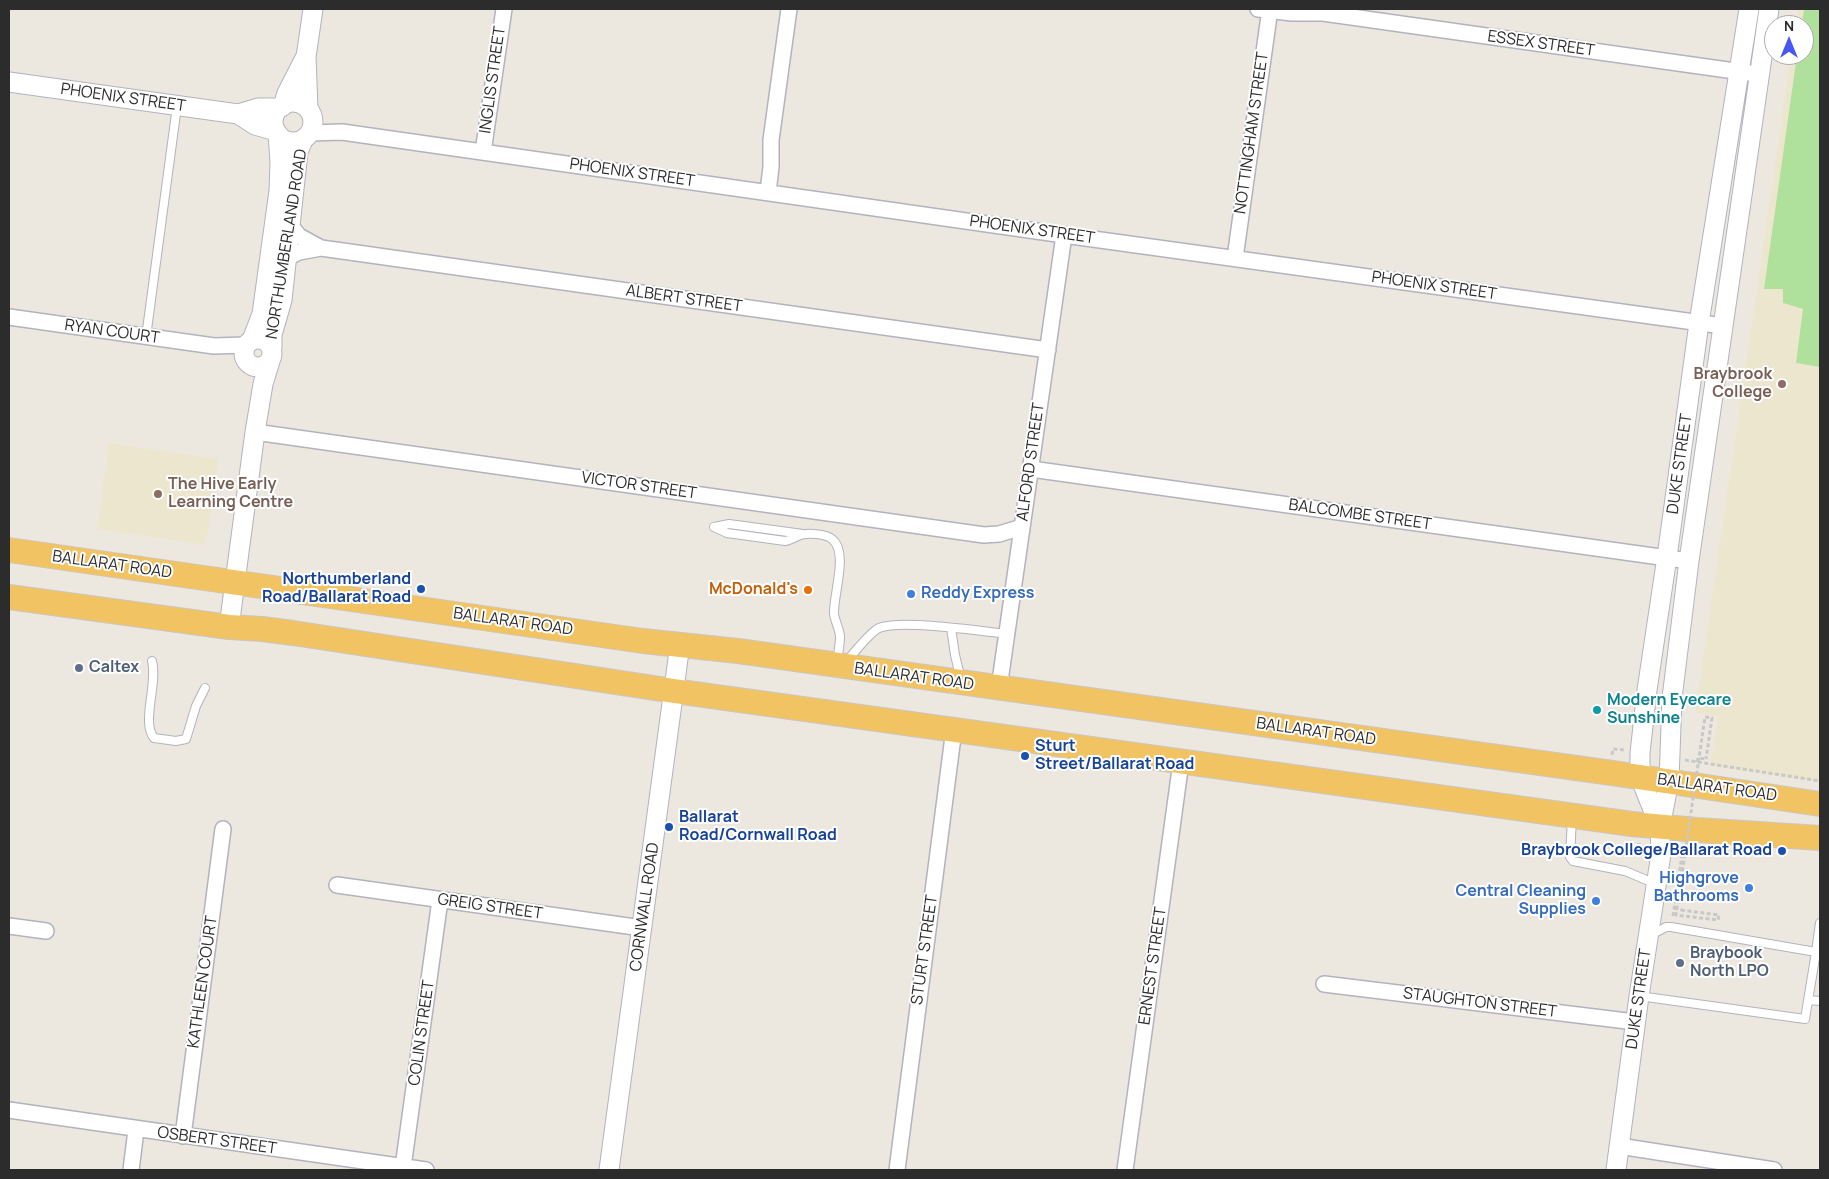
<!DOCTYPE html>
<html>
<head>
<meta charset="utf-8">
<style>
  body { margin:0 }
  #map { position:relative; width:1829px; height:1179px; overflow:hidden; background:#ede8df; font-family:Manrope,sans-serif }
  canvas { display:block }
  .frame { position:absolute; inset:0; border:10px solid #2c2c2c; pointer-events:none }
  .north { position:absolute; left:1764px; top:15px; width:50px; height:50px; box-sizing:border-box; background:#fff; border:1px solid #ababab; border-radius:50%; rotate:0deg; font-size:14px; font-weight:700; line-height:20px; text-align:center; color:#2c2c2c }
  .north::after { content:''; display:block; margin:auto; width:18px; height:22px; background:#4657f3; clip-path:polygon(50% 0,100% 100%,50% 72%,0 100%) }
</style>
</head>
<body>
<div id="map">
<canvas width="1829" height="1179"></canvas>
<div class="frame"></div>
<div class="north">N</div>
</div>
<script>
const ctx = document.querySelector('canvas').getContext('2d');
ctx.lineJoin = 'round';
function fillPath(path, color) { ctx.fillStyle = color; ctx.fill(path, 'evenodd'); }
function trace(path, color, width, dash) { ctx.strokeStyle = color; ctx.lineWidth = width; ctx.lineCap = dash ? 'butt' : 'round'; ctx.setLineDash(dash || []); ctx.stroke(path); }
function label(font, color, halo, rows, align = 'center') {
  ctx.font = font + ' Manrope,sans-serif'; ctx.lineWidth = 4; ctx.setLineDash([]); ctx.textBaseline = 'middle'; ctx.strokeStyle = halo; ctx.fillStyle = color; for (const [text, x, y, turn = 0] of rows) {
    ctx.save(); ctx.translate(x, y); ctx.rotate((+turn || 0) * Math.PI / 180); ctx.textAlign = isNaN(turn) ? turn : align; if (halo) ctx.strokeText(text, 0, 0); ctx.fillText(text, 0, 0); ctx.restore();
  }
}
fillPath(new Path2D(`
  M 1798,9 L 1820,9 L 1820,782 L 1710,766 L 1718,716 L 1695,713 L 1791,55 L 1804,55 L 1804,25 L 1796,25 Z
  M 109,443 L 218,459 L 206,545 L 97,529 Z`), '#ede6cf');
fillPath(new Path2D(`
  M 1804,9 L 1820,9 L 1820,367 L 1796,363 L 1803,309 L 1783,303 L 1783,289 L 1764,289 L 1797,55 L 1804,55 L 1804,25 L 1802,25 Z`), '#afe19d');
const service = new Path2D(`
  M 146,337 L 177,106
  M 714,527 L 727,533 L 785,541 C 791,540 793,538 798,536 C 806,532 826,534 832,539 C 849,552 833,595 834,614 C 835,621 839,628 840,636 C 840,645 838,654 837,663
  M 714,527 L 729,524 L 803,534
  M 951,628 L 955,655 L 961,680
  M 152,661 C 158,684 141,722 154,738 L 176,741 L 186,739 L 196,706 L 205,688
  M 846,662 C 854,653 869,633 879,628 C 900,619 981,631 1007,634
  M 1572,818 L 1570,857 L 1573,861 L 1625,871 L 1656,884
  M 1651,935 L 1666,927 L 1671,927 L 1816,952 L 1820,923
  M 1639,996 L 1805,1019 L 1816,952
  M 1809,1000 L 1820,1001`);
const minor = new Path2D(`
  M 1258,9 L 1292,13 L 1323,13 L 1749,73
  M 310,133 L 342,132 L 1064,235 L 1723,326
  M 483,152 L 504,9
  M 768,192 L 771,167 L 771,140 L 789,9
  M 291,226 L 299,236 L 321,248
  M 287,258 L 299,252 L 321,248 L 1048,350
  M 1235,258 L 1270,9
  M 9,317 L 214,346 L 246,345
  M 255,432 L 984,535 L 999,534 L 1022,527
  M 1031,469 L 1689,561
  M 999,688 L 1064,235
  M 337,885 L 642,928
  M 9,926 L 46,931
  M 1324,984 L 1635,1022
  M 9,1110 L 426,1170
  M 183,1136 L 223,829
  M 1619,1146 L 1774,1170
  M 403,1167 L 440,900
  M 131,1170 L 136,1130
  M 897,1170 L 954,729
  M 1125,1170 L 1181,762`);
const tertiary = new Path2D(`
  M 9,82 L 238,114 L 258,108 L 280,108
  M273 122a20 20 0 1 1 40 0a20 20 0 1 1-40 0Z
  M 283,106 L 287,93 L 305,58
  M 308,109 L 306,57 L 313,9
  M 238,114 L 255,125 L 276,131
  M244 353a14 14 0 1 1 28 0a14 14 0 1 1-28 0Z
  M 252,340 L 262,314 L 279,191 L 280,162 L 278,134
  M 272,348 L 272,335 L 282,300 L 298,152 L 303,140
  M 229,627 L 255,432 L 263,384 L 270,361
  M 1660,827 L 1640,777 L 1640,753 L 1647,690 L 1667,557 L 1699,323 L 1749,9
  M 609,1170 L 680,644
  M 1616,1170 L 1639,996 L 1661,854 L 1660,827 L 1669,781 L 1672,698 L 1689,561 L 1769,9`);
const trunk = new Path2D(`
  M 9,550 L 643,641 L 738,651 L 1612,773 L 1820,804
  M 9,597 L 229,627 L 262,629 L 293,633 L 674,691 L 1632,824 L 1697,830 L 1820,838`);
trace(service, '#b2b3be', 10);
trace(minor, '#b2b3be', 18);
trace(tertiary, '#b2b3be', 21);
trace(trunk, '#c8c8c8', 26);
trace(new Path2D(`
  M 1612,755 L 1613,749 L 1625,750
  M 1685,760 L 1820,781
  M 1697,762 L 1698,758 L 1706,759
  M 1639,843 L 1640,854 L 1645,854
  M 1674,908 L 1681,910
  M 1673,916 L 1682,855 L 1677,855`), '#c8c8c8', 3, [4, 2.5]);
trace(service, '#fff', 8);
trace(minor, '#fff', 15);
trace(tertiary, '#fff', 19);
trace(trunk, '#f2c362', 24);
trace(new Path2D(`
  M 1681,910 L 1719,915 L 1718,920 L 1676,915 L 1705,717 L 1712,718 L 1706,759`), '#c8c8c8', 3, [4, 2.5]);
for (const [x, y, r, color] of [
  [1782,384,5,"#8d6e63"],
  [158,494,5,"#8d6e63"],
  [421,589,5,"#1a4fb4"],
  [808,590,5,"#e8710a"],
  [911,594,5,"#3f7fe0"],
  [79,668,5,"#5c6f8a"],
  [1597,710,5,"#0f9aa8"],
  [1025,756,5,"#1a4fb4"],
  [669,827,5,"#1a4fb4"],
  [1782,851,5,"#1a4fb4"],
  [1749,888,5,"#3f7fe0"],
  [1596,901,5,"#3f7fe0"],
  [1680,963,5,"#5c6f8a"]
]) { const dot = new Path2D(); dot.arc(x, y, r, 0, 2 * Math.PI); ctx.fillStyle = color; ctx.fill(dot); trace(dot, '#fff', 2); }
label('16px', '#2c2c2c', '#fff', [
  ["ESSEX STREET",1541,44,8],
  ["INGLIS STREET",493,80,-82],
  ["PHOENIX STREET",123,98,8],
  ["NOTTINGHAM STREET",1252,133,-82],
  ["PHOENIX STREET",632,173,8],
  ["PHOENIX STREET",1032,230,8],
  ["NORTHUMBERLAND ROAD",287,244,-81],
  ["PHOENIX STREET",1434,286,8],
  ["ALBERT STREET",684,299,8],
  ["RYAN COURT",112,332,8],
  ["ALFORD STREET",1031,462,-82],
  ["DUKE STREET",1680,464,-82],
  ["VICTOR STREET",639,486,8],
  ["BALCOMBE STREET",1360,515,8],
  ["BALLARAT ROAD",112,565,8],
  ["BALLARAT ROAD",513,622,8],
  ["BALLARAT ROAD",914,677,8],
  ["BALLARAT ROAD",1316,732,8],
  ["BALLARAT ROAD",1717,788,8],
  ["GREIG STREET",490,907,8],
  ["CORNWALL ROAD",645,907,-82],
  ["STURT STREET",925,950,-82],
  ["ERNEST STREET",1153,966,-82],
  ["KATHLEEN COURT",203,982,-82],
  ["DUKE STREET",1639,999,-82],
  ["STAUGHTON STREET",1480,1003,7],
  ["COLIN STREET",422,1033,-82],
  ["OSBERT STREET",217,1141,8]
]);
label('bold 16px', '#785e54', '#fff', [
  ["Braybrook",1772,375],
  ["College",1772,393],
  ["The Hive Early",168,485,"left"],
  ["Learning Centre",168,503,"left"]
], 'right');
label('bold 16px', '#164399', '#fff', [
  ["Northumberland",411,580],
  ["Road/Ballarat Road",411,598],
  ["Sturt",1035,747,"left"],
  ["Street/Ballarat Road",1035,765,"left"],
  ["Ballarat",679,818,"left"],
  ["Road/Cornwall Road",679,836,"left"],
  ["Braybrook College/Ballarat Road",1772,851]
], 'right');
label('bold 16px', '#c56008', '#fff', [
  ["McDonald's",798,590]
], 'right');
label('bold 16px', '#366cbe', '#fff', [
  ["Reddy Express",921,594,"left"],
  ["Highgrove",1739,879],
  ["Bathrooms",1739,897],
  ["Central Cleaning",1586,892],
  ["Supplies",1586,910]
], 'right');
label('bold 16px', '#4e5e75', '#fff', [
  ["Caltex",89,668],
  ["Braybook",1690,954],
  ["North LPO",1690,972]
], 'left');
label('bold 16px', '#0d838f', '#fff', [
  ["Modern Eyecare",1607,701],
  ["Sunshine",1607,719]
], 'left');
</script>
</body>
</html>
